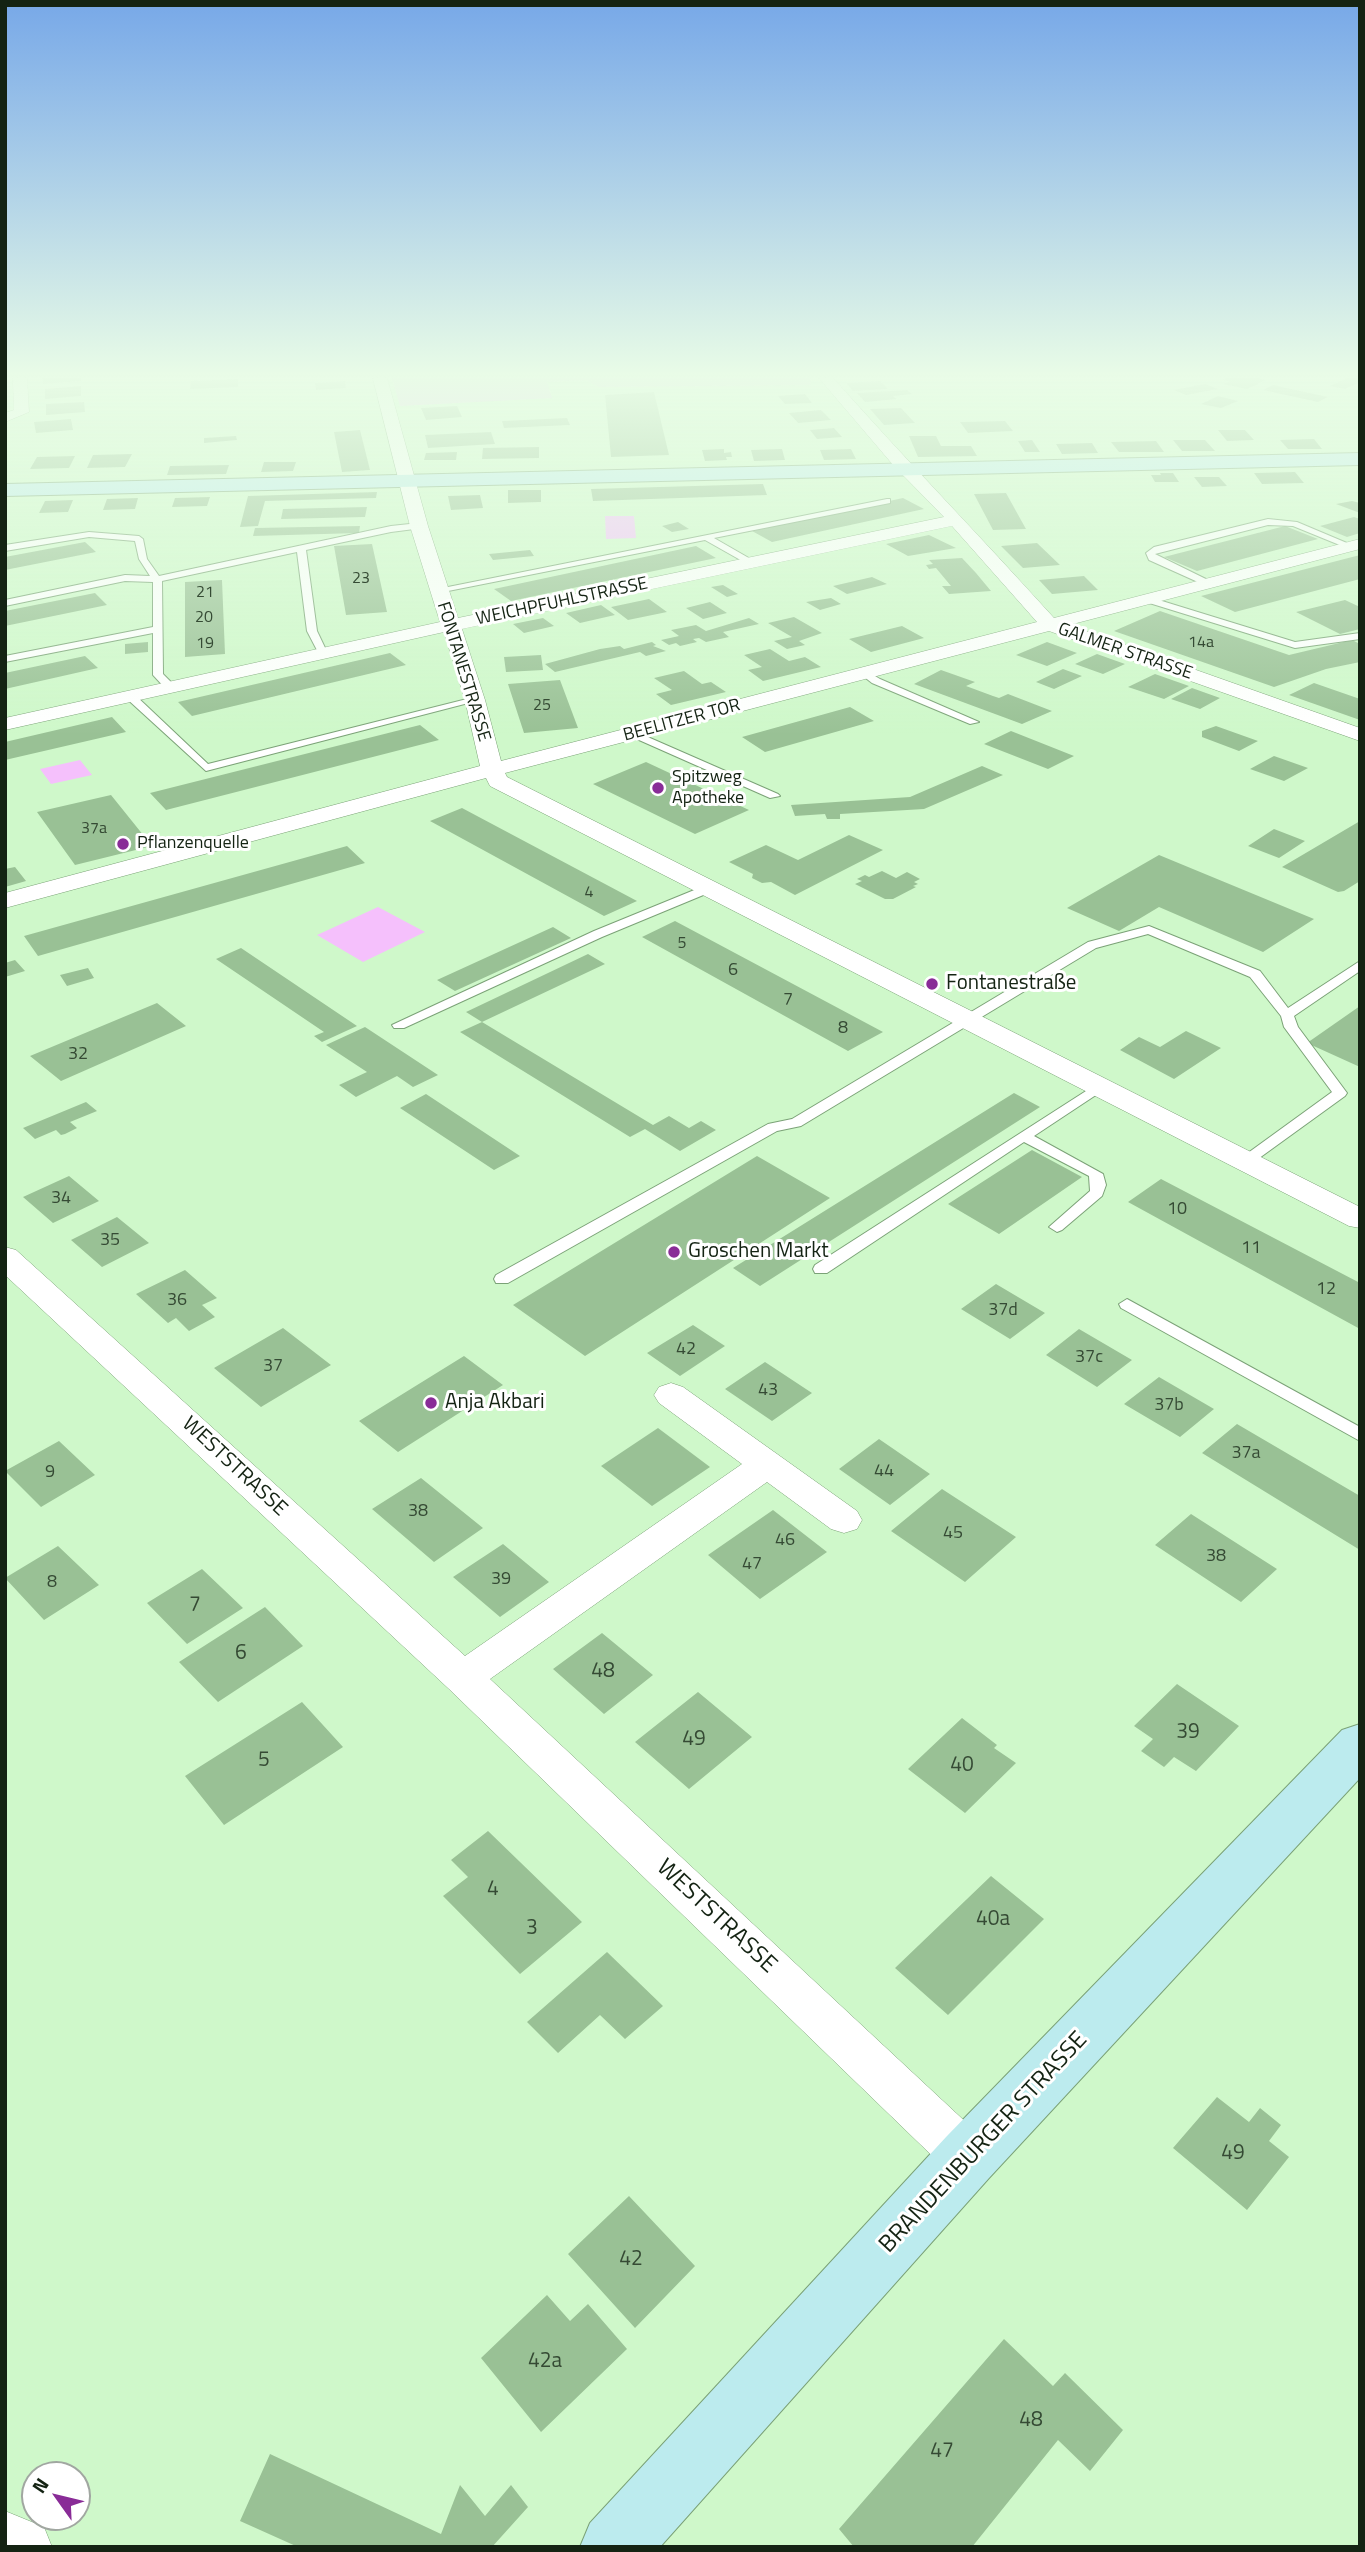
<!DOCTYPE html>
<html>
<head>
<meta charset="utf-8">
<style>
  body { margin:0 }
  #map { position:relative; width:1365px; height:2552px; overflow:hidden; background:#cff8ca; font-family:"Titillium Web",sans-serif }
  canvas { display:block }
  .frame { position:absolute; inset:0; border:7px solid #142313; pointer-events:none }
  .north { position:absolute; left:21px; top:2461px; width:70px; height:70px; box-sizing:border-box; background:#fff; border:2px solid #a1a7a1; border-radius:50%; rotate:304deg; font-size:19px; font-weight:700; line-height:28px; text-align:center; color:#142313 }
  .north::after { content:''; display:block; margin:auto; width:24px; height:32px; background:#892c97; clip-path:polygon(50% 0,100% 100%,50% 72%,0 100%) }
</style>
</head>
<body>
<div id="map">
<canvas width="1365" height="2552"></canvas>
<div class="frame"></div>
<div class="north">N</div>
</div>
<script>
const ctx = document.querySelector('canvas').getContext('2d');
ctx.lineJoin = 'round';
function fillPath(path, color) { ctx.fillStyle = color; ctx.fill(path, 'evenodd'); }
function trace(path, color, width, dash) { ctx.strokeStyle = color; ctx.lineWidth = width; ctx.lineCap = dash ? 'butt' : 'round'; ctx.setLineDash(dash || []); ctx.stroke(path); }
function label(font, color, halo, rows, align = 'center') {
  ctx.font = font + ' "Titillium Web",sans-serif'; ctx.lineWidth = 6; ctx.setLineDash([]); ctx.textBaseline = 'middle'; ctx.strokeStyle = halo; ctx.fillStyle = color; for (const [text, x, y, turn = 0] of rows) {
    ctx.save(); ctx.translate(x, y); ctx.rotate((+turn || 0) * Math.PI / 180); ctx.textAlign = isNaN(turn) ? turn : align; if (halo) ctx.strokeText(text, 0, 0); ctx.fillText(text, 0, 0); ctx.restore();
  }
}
fillPath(new Path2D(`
  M 392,378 L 811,378 L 810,385 L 599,387 L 586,380 L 547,382 L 552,398 L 400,406 Z
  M 605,516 L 634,516 L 636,538 L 606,539 Z
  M 80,760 L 92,775 L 51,784 L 40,769 Z
  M 378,907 L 425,932 L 363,962 L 317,935 Z`), '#f5c0fc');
fillPath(new Path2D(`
  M 42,378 L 81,378 L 81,381 L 43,384 Z
  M 1227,378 L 1257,378 L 1266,380 L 1247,389 L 1223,384 L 1230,381 L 1223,380 Z
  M 1347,378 L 1360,378 L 1360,382 L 1345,389 L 1330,386 Z
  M 238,379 L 238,387 L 190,389 L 191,381 Z
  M 345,381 L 346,388 L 316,390 L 315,383 Z
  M 880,381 L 888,389 L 853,391 L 846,383 Z
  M 1205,384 L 1218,389 L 1186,395 L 1174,390 Z
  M 1273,385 L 1328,397 L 1318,402 L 1263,390 Z
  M 81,386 L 81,396 L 45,399 L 45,389 Z
  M 907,390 L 912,394 L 893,396 L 897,399 L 865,402 L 857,393 Z
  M 654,392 L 669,455 L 611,457 L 605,395 Z
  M 805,394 L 812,403 L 785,404 L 778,396 Z
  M 1218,396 L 1238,401 L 1221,408 L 1201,404 Z
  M 84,402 L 85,412 L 46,415 L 46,404 Z
  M 457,406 L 462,417 L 426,420 L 421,408 Z
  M 901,408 L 915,423 L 884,425 L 870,409 Z
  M 821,410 L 831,420 L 798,423 L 789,413 Z
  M 567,418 L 570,425 L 504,428 L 502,421 Z
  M 71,419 L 73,430 L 36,433 L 34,422 Z
  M 1005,421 L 1013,431 L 968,433 L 960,422 Z
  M 834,428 L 842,437 L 817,439 L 810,430 Z
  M 360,430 L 370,470 L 342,472 L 334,432 Z
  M 1218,430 L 1245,430 L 1254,440 L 1227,441 Z
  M 491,432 L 495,444 L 428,448 L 425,435 Z
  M 236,436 L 237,440 L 204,443 L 204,438 Z
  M 909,436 L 936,436 L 941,446 L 971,446 L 977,456 L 918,457 Z
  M 1314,439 L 1322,449 L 1288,449 L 1280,440 Z
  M 1032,440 L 1040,452 L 1025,452 L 1018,441 Z
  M 1173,440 L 1205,440 L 1215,451 L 1182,451 Z
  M 1156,441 L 1164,452 L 1119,452 L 1111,442 Z
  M 1092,443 L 1098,453 L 1062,454 L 1056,444 Z
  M 539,447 L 539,458 L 482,459 L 483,448 Z
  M 724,449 L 724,453 L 731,452 L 732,457 L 726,457 L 727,460 L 705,461 L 702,450 Z
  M 782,449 L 785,460 L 754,461 L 751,450 Z
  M 851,449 L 856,459 L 824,460 L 820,450 Z
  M 457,452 L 456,460 L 424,460 L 426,453 Z
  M 132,454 L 125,467 L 87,468 L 93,455 Z
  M 75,456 L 69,468 L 30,469 L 37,457 Z
  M 264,462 L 296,462 L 293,471 L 261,472 Z
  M 229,465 L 226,474 L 167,475 L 170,466 Z
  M 1295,472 L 1304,483 L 1262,484 L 1254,473 Z
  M 1160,473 L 1173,473 L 1179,482 L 1155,482 L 1151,475 L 1161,475 Z
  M 1194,477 L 1219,477 L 1227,486 L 1202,487 Z
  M 763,484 L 767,495 L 593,501 L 591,489 Z
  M 508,490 L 541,490 L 541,502 L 508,503 Z
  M 377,492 L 376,498 L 265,501 L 258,526 L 240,527 L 248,496 Z
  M 1006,493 L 1026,529 L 993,530 L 974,494 Z
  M 480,495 L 483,508 L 451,510 L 448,496 Z
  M 210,497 L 207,506 L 172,507 L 175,498 Z
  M 138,498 L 135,509 L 103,510 L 107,499 Z
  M 903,498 L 924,509 L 772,542 L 752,531 Z
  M 73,500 L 68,512 L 39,513 L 45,501 Z
  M 1352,501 L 1360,503 L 1360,513 L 1336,504 Z
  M 367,507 L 365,517 L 281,519 L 283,509 Z
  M 1354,517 L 1360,519 L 1360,533 L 1347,537 L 1320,526 Z
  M 678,522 L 689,529 L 672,532 L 662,526 Z
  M 360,526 L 359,533 L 253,536 L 255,528 Z
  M 1285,526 L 1318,539 L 1197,571 L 1164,557 Z
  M 929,535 L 956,548 L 908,556 L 886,544 Z
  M 85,542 L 96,552 L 5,570 L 5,557 Z
  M 1037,543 L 1060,565 L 1023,568 L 1001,546 Z
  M 372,544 L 387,612 L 346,615 L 334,546 Z
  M 696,546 L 716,558 L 511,601 L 494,589 Z
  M 530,550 L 534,556 L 493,560 L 489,554 Z
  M 1360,555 L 1360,579 L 1235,612 L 1201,596 Z
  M 962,558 L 976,573 L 991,591 L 949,594 L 942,586 L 951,586 L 936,568 L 929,569 L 926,565 L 933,564 L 929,560 Z
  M 1084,576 L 1098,590 L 1052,594 L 1039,580 Z
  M 872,577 L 887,584 L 847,594 L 833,586 Z
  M 222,580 L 225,654 L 185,657 L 185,582 Z
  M 723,585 L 738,594 L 727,597 L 711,587 Z
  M 95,593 L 107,605 L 5,626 L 5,611 Z
  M 831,598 L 841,604 L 820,610 L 806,602 Z
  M 649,599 L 667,612 L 628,620 L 611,607 Z
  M 1345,600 L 1360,607 L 1360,629 L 1340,634 L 1296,612 Z
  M 710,602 L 727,613 L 703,619 L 686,608 Z
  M 601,605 L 615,615 L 580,623 L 566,613 Z
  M 1160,611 L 1289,655 L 1352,640 L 1360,644 L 1360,662 L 1326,669 L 1274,687 L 1114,631 Z
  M 794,617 L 822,633 L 799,641 L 805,645 L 787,649 L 774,641 L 792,637 L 768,623 Z
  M 543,618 L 554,626 L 524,633 L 513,624 Z
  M 749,618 L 759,624 L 723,632 L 729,637 L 706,642 L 699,638 L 693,639 L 697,642 L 680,646 L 676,643 L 669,645 L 661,640 L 679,636 L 671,630 L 696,625 L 706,631 Z
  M 902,626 L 924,638 L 871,652 L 849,639 Z
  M 148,642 L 148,652 L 125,654 L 125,644 Z
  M 652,642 L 656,645 L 653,646 L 666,651 L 646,656 L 640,652 L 555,672 L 545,664 L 600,649 L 620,646 L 624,649 Z
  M 1047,642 L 1077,653 L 1047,666 L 1016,655 Z
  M 770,649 L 789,661 L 805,657 L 821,667 L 763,681 L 748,670 L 762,667 L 744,655 Z
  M 390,653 L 406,665 L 192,716 L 178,702 Z
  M 1097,654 L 1125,664 L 1103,674 L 1075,664 Z
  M 541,655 L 543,670 L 506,672 L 504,657 Z
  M 85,656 L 98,668 L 5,689 L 5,673 Z
  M 1063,669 L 1082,676 L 1054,689 L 1036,682 Z
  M 941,670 L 975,682 L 966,686 L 993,696 L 999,698 L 1008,694 L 1052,711 L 1022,724 L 914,684 Z
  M 684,671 L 702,684 L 711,682 L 726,692 L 671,705 L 656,694 L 672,690 L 654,678 Z
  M 1155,674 L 1189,686 L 1164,699 L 1128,687 Z
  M 560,680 L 578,728 L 524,733 L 508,684 Z
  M 1314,683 L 1360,699 L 1360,720 L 1289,695 Z
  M 1192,688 L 1220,698 L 1200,709 L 1171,699 Z
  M 850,707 L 874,721 L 765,752 L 742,737 Z
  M 112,717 L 126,732 L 5,760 L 5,742 Z
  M 420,725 L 439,740 L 166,810 L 150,793 Z
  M 1216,726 L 1258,741 L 1239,751 L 1202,737 L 1202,731 Z
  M 1011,731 L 1074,756 L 1048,769 L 984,744 Z
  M 1274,756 L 1308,768 L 1284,781 L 1250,769 Z
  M 646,762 L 749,810 L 695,834 L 593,784 Z
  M 982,766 L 1003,775 L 924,809 L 840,814 L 840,819 L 827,819 L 825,814 L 795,816 L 791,805 L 910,797 Z
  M 111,795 L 152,846 L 75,865 L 37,812 Z
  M 462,808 L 637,901 L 604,916 L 430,821 Z
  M 1360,821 L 1360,881 L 1344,891 L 1338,892 L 1282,867 Z
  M 1274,829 L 1305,841 L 1279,858 L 1248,846 Z
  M 849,835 L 883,850 L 795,895 L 771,882 L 762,883 L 752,878 L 753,874 L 729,862 L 766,845 L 798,860 Z
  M 347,846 L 365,863 L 38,956 L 24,936 Z
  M 1159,855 L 1314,919 L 1263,952 L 1159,907 L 1119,931 L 1067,908 Z
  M 15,867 L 26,881 L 5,887 L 5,869 Z
  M 882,871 L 896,878 L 907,872 L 920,879 L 914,882 L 918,884 L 913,886 L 916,887 L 893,899 L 885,899 L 855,884 L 862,881 L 857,879 L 865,875 L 869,877 Z
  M 675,921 L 883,1032 L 848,1051 L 642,937 Z
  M 553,927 L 571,938 L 455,991 L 437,980 Z
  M 241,948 L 357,1026 L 322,1042 L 314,1036 L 324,1032 L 216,959 Z
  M 588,954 L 605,964 L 482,1022 L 653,1125 L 669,1116 L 689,1128 L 701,1121 L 716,1130 L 680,1151 L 645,1129 L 630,1137 L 460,1032 L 482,1022 L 466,1012 Z
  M 15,960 L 25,971 L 5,977 L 5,963 Z
  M 88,968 L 94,978 L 67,986 L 60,975 Z
  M 157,1003 L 186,1026 L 61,1081 L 30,1056 Z
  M 1360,1006 L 1360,1067 L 1307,1043 Z
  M 365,1027 L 438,1075 L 413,1087 L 397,1076 L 356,1097 L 339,1085 L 367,1072 L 326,1045 Z
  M 1186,1031 L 1221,1048 L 1174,1079 L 1120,1050 L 1139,1037 L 1160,1047 Z
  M 1014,1093 L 1040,1107 L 760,1286 L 733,1268 Z
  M 426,1094 L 520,1156 L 494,1170 L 400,1108 Z
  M 86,1102 L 97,1111 L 70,1122 L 77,1128 L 65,1134 L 61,1135 L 56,1130 L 35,1139 L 23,1128 Z
  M 1032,1150 L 1082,1177 L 999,1234 L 948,1204 Z
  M 757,1156 L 830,1198 L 585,1356 L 513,1305 Z
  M 69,1176 L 99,1201 L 53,1223 L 23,1197 Z
  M 1161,1179 L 1360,1283 L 1360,1329 L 1128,1202 Z
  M 117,1217 L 149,1243 L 102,1267 L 71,1240 Z
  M 185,1270 L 217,1298 L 202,1305 L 215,1317 L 189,1331 L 176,1318 L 168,1323 L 136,1294 Z
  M 996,1284 L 1045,1313 L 1010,1339 L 961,1309 Z
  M 693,1325 L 725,1346 L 680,1376 L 647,1353 Z
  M 283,1328 L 331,1365 L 261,1407 L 214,1368 Z
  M 1079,1329 L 1132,1360 L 1097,1387 L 1046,1355 Z
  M 464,1356 L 503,1385 L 398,1452 L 359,1421 Z
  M 765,1362 L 812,1393 L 772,1421 L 725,1389 Z
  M 1159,1377 L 1214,1409 L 1180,1437 L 1124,1404 Z
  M 1237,1424 L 1360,1496 L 1360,1550 L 1202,1453 Z
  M 658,1428 L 710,1467 L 652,1506 L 601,1466 Z
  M 879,1439 L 930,1474 L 890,1505 L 839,1469 Z
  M 59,1441 L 95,1475 L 41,1507 L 5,1471 Z
  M 421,1478 L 483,1528 L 434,1562 L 372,1509 Z
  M 942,1489 L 1016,1537 L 965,1582 L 891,1531 Z
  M 773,1510 L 827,1552 L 760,1599 L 708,1555 Z
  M 1191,1514 L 1277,1569 L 1241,1602 L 1155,1545 Z
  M 503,1544 L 549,1582 L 500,1617 L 453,1577 Z
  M 58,1546 L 99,1585 L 44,1620 L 5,1578 Z
  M 202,1569 L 243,1608 L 187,1644 L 147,1603 Z
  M 265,1607 L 303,1646 L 218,1702 L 179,1662 Z
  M 602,1633 L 653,1675 L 604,1714 L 553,1669 Z
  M 1177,1684 L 1239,1726 L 1196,1771 L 1174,1757 L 1164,1767 L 1141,1751 L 1153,1739 L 1134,1726 Z
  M 698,1692 L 752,1737 L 689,1789 L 635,1742 Z
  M 302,1702 L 343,1747 L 224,1825 L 185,1776 Z
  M 962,1718 L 997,1745 L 994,1748 L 1016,1763 L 965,1813 L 908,1769 Z
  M 488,1831 L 582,1922 L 520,1974 L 443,1896 L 468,1877 L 451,1860 Z
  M 991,1876 L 1044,1919 L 948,2015 L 895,1968 Z
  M 607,1952 L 663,2006 L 625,2039 L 600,2015 L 558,2053 L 527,2022 Z
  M 1217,2097 L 1249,2122 L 1260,2108 L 1281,2125 L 1269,2141 L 1289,2157 L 1247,2210 L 1173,2148 Z
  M 629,2196 L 695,2266 L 635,2328 L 568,2254 Z
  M 547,2295 L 570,2321 L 588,2304 L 627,2349 L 541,2432 L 481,2358 Z
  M 1004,2339 L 1053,2386 L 1065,2373 L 1123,2430 L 1090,2471 L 1058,2440 L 972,2547 L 854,2547 L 839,2529 Z
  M 270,2454 L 441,2534 L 460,2485 L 485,2516 L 511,2485 L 528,2507 L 492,2547 L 298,2547 L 240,2521 Z`), '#99c195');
const lane = new Path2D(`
  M 887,499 L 890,499 L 890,503 L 714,538 L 754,561 L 755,563 L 751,566 L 705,540 L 438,593 L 433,590 Z
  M 1268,519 L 1297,522 L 1354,546 L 1347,548 L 1293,526 L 1268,525 L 1155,554 L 1212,582 L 1214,584 L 1209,587 L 1149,560 L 1146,553 L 1154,547 Z
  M 419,523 L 422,524 L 422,528 L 391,532 L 306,550 L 317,631 L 327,652 L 325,654 L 319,654 L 307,631 L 297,552 L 162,581 L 163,674 L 174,685 L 174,689 L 166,689 L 153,675 L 153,633 L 5,662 L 5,656 L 153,627 L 153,582 L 125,581 L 5,606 L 5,600 L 125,575 L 150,576 L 139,559 L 135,541 L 89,537 L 5,551 L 5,545 L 89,532 L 139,536 L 143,539 L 147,559 L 159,576 L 391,526 Z
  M 1149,597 L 1295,642 L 1360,633 L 1360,639 L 1295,648 L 1146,602 L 1144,600 Z
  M 863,669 L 880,679 L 979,722 L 970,724 L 872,683 L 858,672 Z
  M 126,694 L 134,694 L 208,764 L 475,697 L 480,700 L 206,771 L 126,698 Z
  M 634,731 L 778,794 L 780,796 L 770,798 L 630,736 L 630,732 Z
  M 709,884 L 715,888 L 713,891 L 602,937 L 404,1028 L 394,1028 L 392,1025 L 594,931 Z
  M 1149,926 L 1260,971 L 1288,1008 L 1360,961 L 1360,971 L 1294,1016 L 1298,1027 L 1347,1093 L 1345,1096 L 1251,1164 L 1241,1164 L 1239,1161 L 1241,1158 L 1332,1092 L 1284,1027 L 1281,1016 L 1250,977 L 1148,934 L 1096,948 L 801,1126 L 777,1131 L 508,1283 L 496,1283 L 494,1279 L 496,1275 L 768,1124 L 792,1119 L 1088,942 Z
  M 1100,1082 L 1107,1086 L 1105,1089 L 1034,1136 L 1103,1174 L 1106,1185 L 1102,1196 L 1062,1230 L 1057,1232 L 1049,1227 L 1090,1191 L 1089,1176 L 1024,1142 L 827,1273 L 815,1273 L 813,1269 L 815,1265 Z
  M 1127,1299 L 1360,1427 L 1360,1441 L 1121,1308 L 1119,1304 Z`);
const street = new Path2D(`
  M 13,378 L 27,378 L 29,412 L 5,422 L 5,413 L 14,410 Z
  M 373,378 L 387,378 L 428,526 L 458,618 L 944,517 L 894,466 L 819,378 L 833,378 C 905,459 981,537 1054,618 L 1360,539 L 1360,549 L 1069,625 L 1360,728 L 1360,741 L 1049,631 L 505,773 L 507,777 L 1360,1207 L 1360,1228 L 1349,1226 L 490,786 L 486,778 L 5,908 L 5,893 L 480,766 L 465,700 L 444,632 L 5,730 L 5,718 L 440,622 L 410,526 ZM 952,526 L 1037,622 L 501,761 L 485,700 L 462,629 Z
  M 5,1247 L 16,1250 L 465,1656 L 742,1464 L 659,1403 L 654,1395 L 659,1387 L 671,1383 L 683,1387 L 857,1511 L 862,1520 L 857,1529 L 844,1533 L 831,1529 L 767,1482 L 490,1679 L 985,2140 L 992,2157 L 985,2174 L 968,2181 L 951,2174 L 449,1689 L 5,1275 Z
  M 5,2511 L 44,2527 L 52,2547 L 5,2547 Z`);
const secondary = new Path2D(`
  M 1360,453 L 1360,465 L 5,496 L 5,484 Z
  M 1360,1724 L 1360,1778 L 989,2178 L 660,2547 L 580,2547 L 590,2523 L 947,2136 L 1342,1730 Z`);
trace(lane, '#7ba277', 2);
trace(street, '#7ba277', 1);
trace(secondary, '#7ba277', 2);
fillPath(lane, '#fff');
fillPath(street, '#fff');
fillPath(secondary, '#bcebee');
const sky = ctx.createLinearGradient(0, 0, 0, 735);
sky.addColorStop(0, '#77a8e8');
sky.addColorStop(0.51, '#e9fce7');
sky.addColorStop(1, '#e9fce700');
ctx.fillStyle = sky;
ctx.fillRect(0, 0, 1365, 735);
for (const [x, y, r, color] of [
  [658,788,7,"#892c97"],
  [123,844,7,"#892c97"],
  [932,984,7,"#892c97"],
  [674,1252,7,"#892c97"],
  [431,1403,7,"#892c97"]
]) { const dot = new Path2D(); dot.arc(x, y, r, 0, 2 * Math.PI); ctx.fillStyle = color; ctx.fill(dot); trace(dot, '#fff', 2.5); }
label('16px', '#354a34', null, [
  ["23",361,579],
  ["21",205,593],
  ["20",204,618],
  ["14a",1201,643],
  ["19",205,644],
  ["25",542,706],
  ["37a",94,829],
  ["4",589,893],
  ["5",682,944]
]);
label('18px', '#142313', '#fff', [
  ["WEICHPFUHLSTRASSE",562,602,-12],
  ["GALMER STRASSE",1125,652,19],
  ["FONTANESTRASSE",463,672,73],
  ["BEELITZER TOR",682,721,-15]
]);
label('18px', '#142313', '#fff', [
  ["Spitzweg",672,778],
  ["Apotheke",672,799],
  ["Pflanzenquelle",137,844]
], 'left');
label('18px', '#354a34', null, [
  ["6",733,971],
  ["7",788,1001],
  ["8",843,1029],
  ["32",78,1055],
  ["34",61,1199],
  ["10",1177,1210],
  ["35",110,1241],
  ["11",1251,1249],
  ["12",1326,1290],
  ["36",177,1301],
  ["37d",1003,1311],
  ["42",686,1350],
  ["37c",1089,1358],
  ["37",273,1367],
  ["43",768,1391],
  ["37b",1169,1406],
  ["37a",1246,1454],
  ["44",884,1472],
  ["9",50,1473],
  ["38",418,1512],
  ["45",953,1534],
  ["46",785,1541],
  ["38",1216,1557],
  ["47",752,1565],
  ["39",501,1580],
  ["8",52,1583]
]);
label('21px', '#142313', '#fff', [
  ["Fontanestraße",946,984],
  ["Groschen Markt",688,1252],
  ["Anja Akbari",445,1403]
], 'left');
label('21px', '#142313', '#fff', [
  ["WESTSTRASSE",234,1467,43]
]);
label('21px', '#354a34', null, [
  ["7",195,1606],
  ["6",241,1654],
  ["48",603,1672],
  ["39",1188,1733],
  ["49",694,1740],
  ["5",264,1761],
  ["40",962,1766],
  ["4",493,1890],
  ["40a",993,1920],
  ["3",532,1929],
  ["49",1233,2154],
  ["42",631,2260],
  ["42a",545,2362],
  ["48",1031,2421],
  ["47",942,2452]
]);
label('24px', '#142313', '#fff', [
  ["WESTSTRASSE",716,1917,43],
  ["BRANDENBURGER STRASSE",984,2143,-47]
]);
</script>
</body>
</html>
